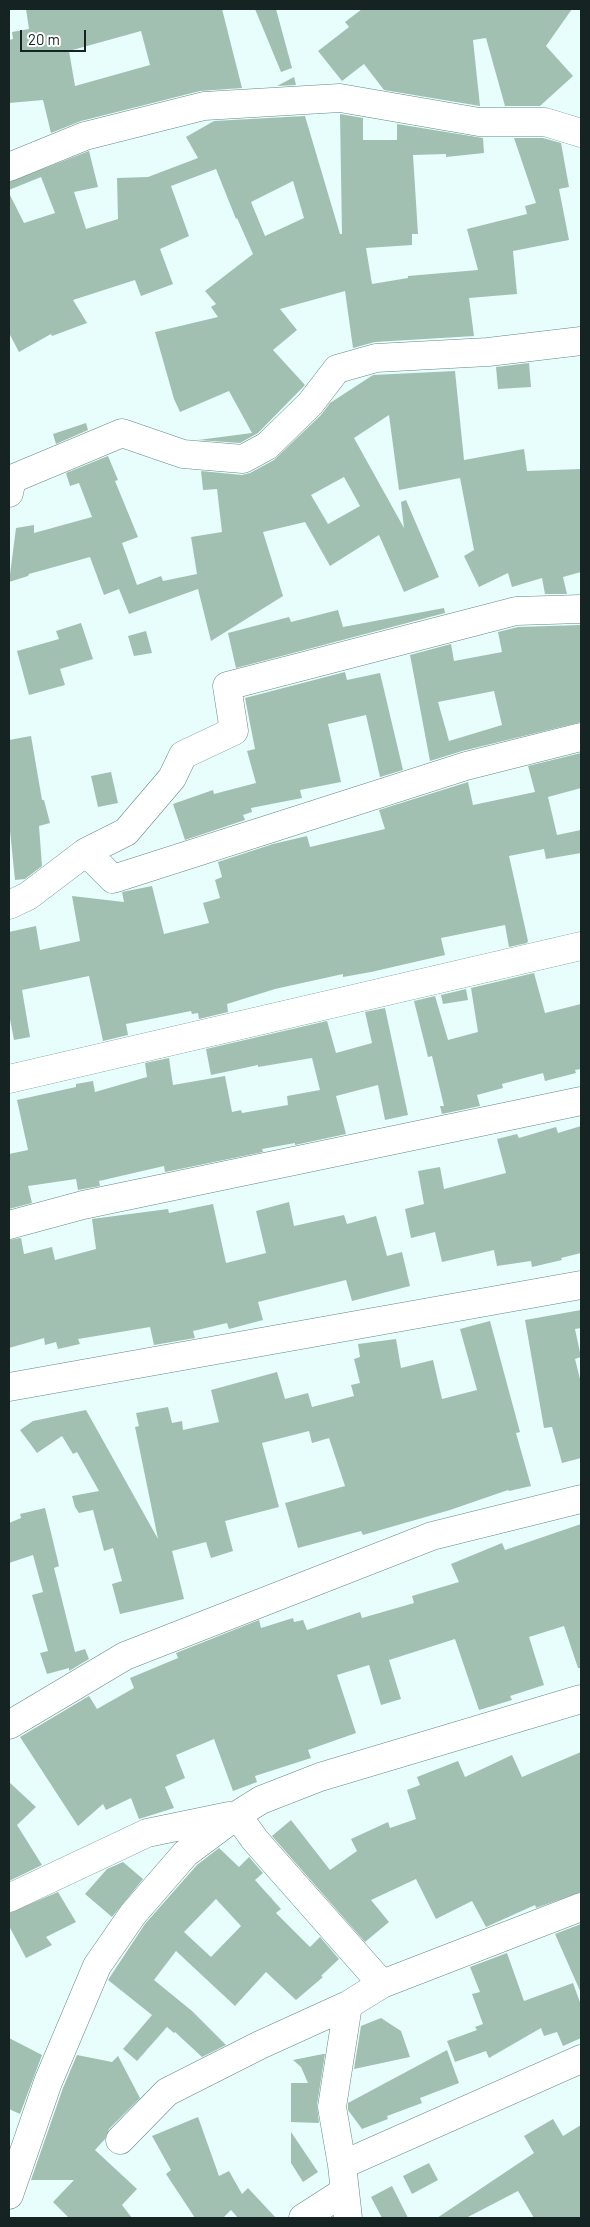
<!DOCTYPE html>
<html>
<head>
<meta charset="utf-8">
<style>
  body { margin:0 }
  #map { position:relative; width:590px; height:2227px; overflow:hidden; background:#e7fefc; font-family:Barlow,sans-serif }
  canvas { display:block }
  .frame { position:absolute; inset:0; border:10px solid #152423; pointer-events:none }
  .scale { position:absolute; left:20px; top:30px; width:66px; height:22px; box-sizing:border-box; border:2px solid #152423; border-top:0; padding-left:6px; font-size:15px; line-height:18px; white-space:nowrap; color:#152423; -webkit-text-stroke:4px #fff; paint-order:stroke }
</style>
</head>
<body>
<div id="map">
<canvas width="590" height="2227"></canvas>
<div class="frame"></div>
<div class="scale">20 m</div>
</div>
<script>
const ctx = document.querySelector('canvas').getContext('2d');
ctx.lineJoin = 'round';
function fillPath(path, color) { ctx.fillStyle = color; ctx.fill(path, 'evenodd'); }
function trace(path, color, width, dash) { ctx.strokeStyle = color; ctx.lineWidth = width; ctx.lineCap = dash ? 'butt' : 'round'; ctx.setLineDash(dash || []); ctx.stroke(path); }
fillPath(new Path2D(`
  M 26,9 L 222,9 L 242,88 L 200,91 L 81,121 L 51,133 L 43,100 L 9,103 L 9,40 L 13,39 L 12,32 L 29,29 ZM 141,31 L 150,65 L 75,86 L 69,51 Z
  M 255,9 L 276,9 L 292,68 L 281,72 Z
  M 362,9 L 572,9 L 546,46 L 573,76 L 540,106 L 505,106 L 486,38 L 473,40 L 480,106 L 384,90 L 364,64 L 342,81 L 318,51 L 349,27 L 345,22 Z
  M 294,77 L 296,85 L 277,86 Z
  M 340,114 L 363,118 L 363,140 L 397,140 L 397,124 L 483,138 L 484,153 L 446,157 L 446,154 L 413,155 L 418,234 L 412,234 L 412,245 L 366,248 L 372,284 L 408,278 L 408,276 L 478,270 L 467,229 L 527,214 L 525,206 L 536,203 L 514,138 L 543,138 L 561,143 L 569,187 L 559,189 L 569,240 L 513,251 L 517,294 L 469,298 L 474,336 L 375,342 L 353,348 L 345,291 L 280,309 L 297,330 L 273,350 L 305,385 L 258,433 L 240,443 L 198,440 L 252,433 L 229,391 L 180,412 L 174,399 L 155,332 L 218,317 L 211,307 L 216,304 L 205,291 L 253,254 L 237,218 L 236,219 L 216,169 L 171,186 L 189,236 L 160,249 L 173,284 L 141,296 L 135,280 L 73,300 L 87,323 L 52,336 L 51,334 L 19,352 L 9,333 L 9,193 L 24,223 L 55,213 L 41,177 L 9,190 L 9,182 L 89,151 L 98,187 L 74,192 L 86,229 L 118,219 L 117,178 L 148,177 L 198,158 L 186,137 L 214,121 L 305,116 L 340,234 L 342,234 ZM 293,181 L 304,218 L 265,236 L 251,202 Z
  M 529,363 L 531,387 L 498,389 L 496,367 Z
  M 455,371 L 464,460 L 524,449 L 527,471 L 581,469 L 581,572 L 563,577 L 567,594 L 545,594 L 542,578 L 512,587 L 508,573 L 479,587 L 464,556 L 474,550 L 460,478 L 399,490 L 389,415 L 354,438 L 404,528 L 401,502 L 406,500 L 439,577 L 404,592 L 379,535 L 330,566 L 305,522 L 263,532 L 283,596 L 211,641 L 198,589 L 129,614 L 119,589 L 104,595 L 90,557 L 29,574 L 28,576 L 9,582 L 16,528 L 34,525 L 34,533 L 92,517 L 79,483 L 70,486 L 66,473 L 108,456 L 118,480 L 115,481 L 138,537 L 122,543 L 137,585 L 161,576 L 163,581 L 197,574 L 191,537 L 222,532 L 217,489 L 203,490 L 201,471 L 242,475 L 250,473 L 274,460 L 321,415 L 330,403 L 373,375 ZM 344,477 L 360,506 L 328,524 L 311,495 Z
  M 86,423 L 88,430 L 56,444 L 53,434 Z
  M 444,608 L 445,613 L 236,668 L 228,633 L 289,617 L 291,622 L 338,610 L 343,627 Z
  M 81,623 L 93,659 L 60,669 L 65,685 L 29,695 L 17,651 L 59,639 L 56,631 Z
  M 581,625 L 581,722 L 462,751 L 430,761 L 410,655 L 451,644 L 454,661 L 502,652 L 498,632 L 518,627 ZM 494,691 L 502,725 L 449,741 L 438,702 Z
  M 146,631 L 152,653 L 134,656 L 128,636 Z
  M 345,672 L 347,680 L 380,673 L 403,770 L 380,777 L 366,715 L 328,724 L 341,782 L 300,790 L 302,798 L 251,808 L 252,812 L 243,815 L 245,820 L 185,840 L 173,804 L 213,790 L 214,794 L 256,783 L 247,751 L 255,749 L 245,698 Z
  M 31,736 L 42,800 L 44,800 L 50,823 L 39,826 L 42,866 L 25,879 L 15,880 L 9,821 L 9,740 Z
  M 581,753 L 581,788 L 548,797 L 557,835 L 581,830 L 581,853 L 546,859 L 544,849 L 509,856 L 528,941 L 527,943 L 509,947 L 505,925 L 441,938 L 445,955 L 371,972 L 343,977 L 343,974 L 275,989 L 227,1004 L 228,1012 L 199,1019 L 198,1013 L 192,1014 L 191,1011 L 126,1024 L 128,1035 L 103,1041 L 89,976 L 22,990 L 30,1037 L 14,1040 L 9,1014 L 9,932 L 36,926 L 40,950 L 80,941 L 72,896 L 124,902 L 122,892 L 152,886 L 164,934 L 209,923 L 203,903 L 220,898 L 215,880 L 222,877 L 218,862 L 273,844 L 307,836 L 310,847 L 385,829 L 379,810 L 468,782 L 473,805 L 535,792 L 528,766 Z
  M 111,772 L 118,803 L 98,807 L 91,776 Z
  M 534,973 L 545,1013 L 581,1004 L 581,1069 L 575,1070 L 576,1073 L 545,1081 L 543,1073 L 502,1084 L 503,1088 L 477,1095 L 480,1106 L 442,1114 L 440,1106 L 444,1106 L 432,1056 L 428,1057 L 414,1001 L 435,996 L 448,1040 L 478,1032 L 471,988 Z
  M 466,989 L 468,1000 L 443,1004 L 441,995 Z
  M 385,1008 L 408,1115 L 385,1120 L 378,1085 L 336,1096 L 346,1134 L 295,1145 L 295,1143 L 262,1149 L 263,1152 L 165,1172 L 164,1166 L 99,1181 L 100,1186 L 78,1190 L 76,1179 L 28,1186 L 32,1203 L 9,1209 L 9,1154 L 28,1150 L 17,1100 L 76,1087 L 76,1084 L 93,1081 L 95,1092 L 147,1077 L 145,1063 L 169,1058 L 173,1085 L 225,1076 L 232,1112 L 241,1110 L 242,1113 L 288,1105 L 287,1096 L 320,1090 L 312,1058 L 258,1067 L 258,1065 L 211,1075 L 206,1049 L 327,1021 L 336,1053 L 372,1043 L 365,1012 Z
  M 581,1126 L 581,1253 L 561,1258 L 562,1260 L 532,1267 L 531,1261 L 497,1266 L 494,1250 L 442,1262 L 435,1232 L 411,1238 L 405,1209 L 424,1204 L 418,1171 L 440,1167 L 444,1189 L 506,1173 L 497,1139 L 517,1134 L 519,1138 L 556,1127 L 558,1133 Z
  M 289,1202 L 294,1226 L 344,1215 L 347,1224 L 376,1216 L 387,1256 L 402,1252 L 410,1286 L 352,1301 L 346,1280 L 258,1302 L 263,1320 L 229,1329 L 227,1323 L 193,1331 L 195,1338 L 154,1345 L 150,1327 L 78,1339 L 80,1344 L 58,1349 L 56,1342 L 45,1345 L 44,1338 L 9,1348 L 9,1240 L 21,1238 L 24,1254 L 52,1247 L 55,1260 L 96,1249 L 92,1219 L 168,1209 L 169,1213 L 213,1204 L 226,1263 L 266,1253 L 256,1211 Z
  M 581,1310 L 581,1328 L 575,1329 L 581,1357 L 575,1359 L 581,1383 L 581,1458 L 562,1463 L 552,1427 L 544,1428 L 525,1320 Z
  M 490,1321 L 520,1432 L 516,1433 L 531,1486 L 509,1491 L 508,1490 L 450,1510 L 363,1535 L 361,1531 L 298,1548 L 285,1503 L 345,1486 L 329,1438 L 312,1443 L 309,1431 L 262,1443 L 279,1507 L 225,1521 L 233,1551 L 211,1558 L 206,1542 L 172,1551 L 184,1599 L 120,1614 L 112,1584 L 122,1581 L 113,1548 L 104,1551 L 93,1510 L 79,1513 L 75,1507 L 72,1496 L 99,1491 L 77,1452 L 73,1454 L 62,1436 L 37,1453 L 20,1430 L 33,1421 L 86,1410 L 158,1539 L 135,1427 L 139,1426 L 136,1413 L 168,1407 L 172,1423 L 182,1421 L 183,1430 L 219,1422 L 211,1390 L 277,1372 L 285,1399 L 308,1393 L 312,1407 L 354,1396 L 351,1385 L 360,1383 L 354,1359 L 360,1357 L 358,1344 L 396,1339 L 401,1368 L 433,1360 L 442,1399 L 477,1390 L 460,1329 Z
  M 45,1508 L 59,1566 L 54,1568 L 75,1652 L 85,1649 L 89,1659 L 69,1671 L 69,1668 L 47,1674 L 40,1653 L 48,1651 L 32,1595 L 43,1592 L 33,1555 L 9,1563 L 9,1523 L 21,1518 L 20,1514 Z
  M 581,1524 L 581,1668 L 578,1668 L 564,1626 L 529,1637 L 544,1685 L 510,1696 L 512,1700 L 479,1710 L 455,1639 L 389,1660 L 401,1699 L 381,1705 L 369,1665 L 337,1675 L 356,1733 L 308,1750 L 311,1758 L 255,1776 L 257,1782 L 233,1791 L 214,1739 L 176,1755 L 185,1778 L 165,1787 L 174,1808 L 139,1819 L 131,1798 L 106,1810 L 103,1804 L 78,1826 L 20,1737 L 89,1696 L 97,1709 L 134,1688 L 130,1678 L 178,1658 L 176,1653 L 259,1620 L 261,1628 L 293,1618 L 294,1622 L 303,1620 L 307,1630 L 360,1612 L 362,1618 L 414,1603 L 412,1596 L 459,1582 L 451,1564 L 502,1543 L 505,1550 Z
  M 581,1752 L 581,1892 L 536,1908 L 535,1905 L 486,1927 L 472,1901 L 436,1919 L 416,1879 L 371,1900 L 389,1922 L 365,1942 L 272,1836 L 291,1820 L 330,1870 L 357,1851 L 351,1839 L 388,1822 L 390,1828 L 416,1819 L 407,1790 L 420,1785 L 417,1777 L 458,1761 L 465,1777 L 512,1755 L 522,1777 Z
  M 9,1782 L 36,1807 L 17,1825 L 42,1865 L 9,1881 Z
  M 219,1848 L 239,1867 L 249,1857 L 263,1873 L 255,1880 L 281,1909 L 276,1913 L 310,1947 L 320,1937 L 339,1959 L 321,1976 L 323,1977 L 296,2000 L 266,1972 L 235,2006 L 176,1951 L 154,1980 L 192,2011 L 226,2045 L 202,2057 L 175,2032 L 174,2033 L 167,2027 L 137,2061 L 123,2049 L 152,2015 L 108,1980 L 145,1924 L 197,1865 ZM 216,1899 L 241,1926 L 211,1957 L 184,1932 Z
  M 123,1862 L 143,1879 L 112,1917 L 85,1894 L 107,1869 Z
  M 58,1892 L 76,1922 L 46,1937 L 52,1945 L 26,1958 L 9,1926 L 9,1913 Z
  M 581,1924 L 581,1993 L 555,1934 Z
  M 507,1953 L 524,2001 L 573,1983 L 581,2005 L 581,2038 L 563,2046 L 557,2032 L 544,2036 L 541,2028 L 489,2058 L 486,2051 L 455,2062 L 447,2041 L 477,2030 L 475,2027 L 483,2024 L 472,1994 L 480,1992 L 470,1967 Z
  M 381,2018 L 401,2031 L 410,2057 L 354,2069 L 361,2026 Z
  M 9,2038 L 42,2055 L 20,2114 L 9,2109 Z
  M 447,2050 L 459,2083 L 420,2098 L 422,2103 L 387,2116 L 388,2119 L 362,2129 L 348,2110 L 348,2103 Z
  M 323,2054 L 325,2054 L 317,2105 L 319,2123 L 291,2122 L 291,2083 L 308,2083 L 301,2067 L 293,2060 Z
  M 77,2055 L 112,2062 L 118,2056 L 140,2098 L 109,2129 L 105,2139 L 95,2150 L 137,2189 L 122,2205 L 132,2218 L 69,2218 L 53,2202 L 74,2180 L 31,2180 L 63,2088 Z
  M 198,2117 L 219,2176 L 229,2171 L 242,2194 L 248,2188 L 276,2218 L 238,2218 L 231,2210 L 223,2218 L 195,2218 L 166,2174 L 171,2170 L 152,2136 Z
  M 553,2119 L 563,2136 L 581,2125 L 581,2218 L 534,2218 L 518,2191 L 466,2218 L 437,2218 L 534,2153 L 524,2136 Z
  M 291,2132 L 318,2172 L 303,2182 L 291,2163 Z
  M 429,2163 L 438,2180 L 412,2194 L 403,2176 Z
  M 392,2186 L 408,2218 L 382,2218 L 371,2197 Z`), '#a1c0b1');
const minor = new Path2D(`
  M 9,167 L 85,136 L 204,106 L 340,98 L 479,122 L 545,122 L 581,133
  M 9,493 L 12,479 L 122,433 L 183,454 L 243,459 L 267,446 L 310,404 L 337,369 L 376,358 L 488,352 L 581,341
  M 86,852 L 126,832 L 172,778 L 183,755 L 234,731 L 227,686 L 516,611 L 581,609
  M 9,905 L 28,896 L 86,852 L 113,879 L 466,766 L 581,737
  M 9,1079 L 581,946
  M 9,1225 L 83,1205 L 581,1101
  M 9,1387 L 581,1285
  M 9,1725 L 125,1656 L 432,1536 L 581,1499
  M 9,1898 L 147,1833 L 229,1816
  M 382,1984 L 581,1907
  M 120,2140 L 167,2092 L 260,2045 L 348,2005
  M 342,2165 L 581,2059
  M 9,2195 L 48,2082 L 97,1966 L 133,1914 L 186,1853 L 237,1815
  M 303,2218 L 345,2191
  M 348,2218 L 342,2165 L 332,2107 L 348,2005 L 382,1984 L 255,1840 L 237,1815 L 261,1800 L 320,1777 L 581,1699`);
trace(minor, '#648885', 29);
trace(minor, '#fff', 28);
</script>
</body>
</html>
